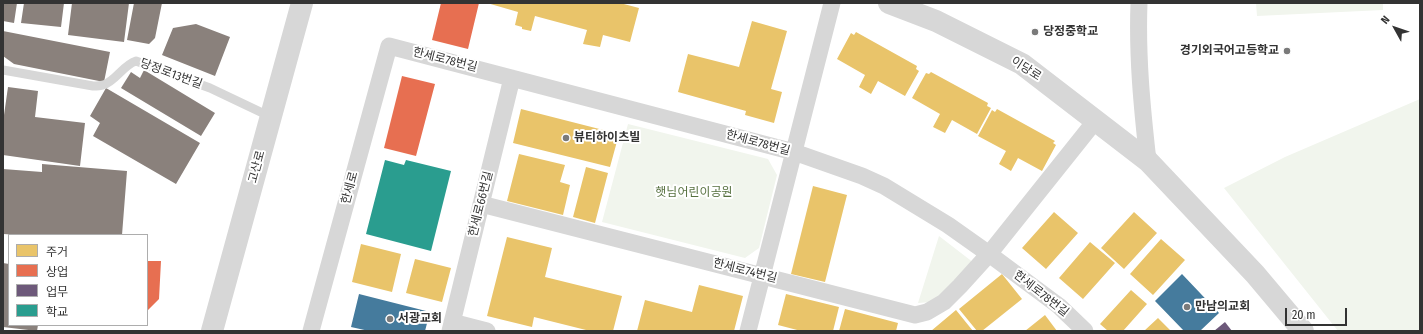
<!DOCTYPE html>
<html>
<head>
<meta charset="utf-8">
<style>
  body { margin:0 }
  #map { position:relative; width:1423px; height:334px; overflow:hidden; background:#fff; font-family:"Fira Sans Condensed","Noto Sans KR",sans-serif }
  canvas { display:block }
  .frame { position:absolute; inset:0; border:4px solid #333; pointer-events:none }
  .legend { position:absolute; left:8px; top:234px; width:140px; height:92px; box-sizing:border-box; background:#fff; border:1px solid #adadad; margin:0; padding:5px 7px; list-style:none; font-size:12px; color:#333 }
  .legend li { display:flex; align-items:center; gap:8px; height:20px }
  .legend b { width:20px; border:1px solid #adadad }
  .north { position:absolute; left:1375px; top:8px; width:40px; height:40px; -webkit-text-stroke:3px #fff; paint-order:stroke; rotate:310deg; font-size:11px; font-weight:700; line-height:16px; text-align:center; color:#333 }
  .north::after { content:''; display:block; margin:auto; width:14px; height:18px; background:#333; clip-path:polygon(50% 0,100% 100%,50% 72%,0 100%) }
  .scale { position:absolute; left:1285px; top:308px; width:62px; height:18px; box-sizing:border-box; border:2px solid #333; border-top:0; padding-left:5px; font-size:12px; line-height:14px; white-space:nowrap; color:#333; -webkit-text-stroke:3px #fff; paint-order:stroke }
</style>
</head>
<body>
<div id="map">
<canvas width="1423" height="334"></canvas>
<div class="frame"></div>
<ul class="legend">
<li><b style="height:11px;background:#e9c46a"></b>주거</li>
<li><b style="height:11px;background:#e76f51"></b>상업</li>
<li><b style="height:11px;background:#6d597a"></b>업무</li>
<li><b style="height:11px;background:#2a9d8f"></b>학교</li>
</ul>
<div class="north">N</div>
<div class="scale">20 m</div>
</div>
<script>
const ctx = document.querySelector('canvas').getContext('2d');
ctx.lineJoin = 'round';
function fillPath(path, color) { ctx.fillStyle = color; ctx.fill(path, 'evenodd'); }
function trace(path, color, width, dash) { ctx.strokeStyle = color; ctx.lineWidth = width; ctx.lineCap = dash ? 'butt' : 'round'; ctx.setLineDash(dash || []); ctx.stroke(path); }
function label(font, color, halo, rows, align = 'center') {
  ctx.font = font + ' "Fira Sans Condensed","Noto Sans KR",sans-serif'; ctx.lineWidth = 4; ctx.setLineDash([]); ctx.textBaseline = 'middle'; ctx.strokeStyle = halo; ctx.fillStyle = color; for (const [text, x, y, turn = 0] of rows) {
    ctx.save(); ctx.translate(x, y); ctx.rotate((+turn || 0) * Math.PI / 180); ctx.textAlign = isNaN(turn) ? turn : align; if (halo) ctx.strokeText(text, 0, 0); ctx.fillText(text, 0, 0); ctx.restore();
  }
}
fillPath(new Path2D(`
  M 1256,3 L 1383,3 L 1383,10 L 1257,16 Z
  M 1420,99 L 1420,331 L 1338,331 L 1224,188 L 1285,157 Z
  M 628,124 L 768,159 L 777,175 L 759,248 L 745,258 L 602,222 Z
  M 939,236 L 974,263 L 950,289 L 931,302 L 918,303 Z`), '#f1f5ed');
fillPath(new Path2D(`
  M 487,3 L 620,3 L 639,8 L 630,42 L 603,35 L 600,47 L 583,44 L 587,30 L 535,16 L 531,31 L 522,29 L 522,27 L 515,25 L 518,12 Z
  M 752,21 L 787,31 L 771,89 L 782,92 L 774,123 L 745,115 L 746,111 L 678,92 L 688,54 L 739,67 Z
  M 856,32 L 917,66 L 916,69 L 919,71 L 905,96 L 878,81 L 871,94 L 859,87 L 865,75 L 837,59 L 851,33 L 854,35 Z
  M 931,72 L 988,103 L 987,106 L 991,108 L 977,134 L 952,120 L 945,133 L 933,127 L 940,114 L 912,98 L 926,73 L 929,74 Z
  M 521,109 L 619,134 L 610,167 L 513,143 Z
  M 997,109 L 1055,141 L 1053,143 L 1056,145 L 1042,171 L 1018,158 L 1011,171 L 999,164 L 1006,151 L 978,136 L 992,110 L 995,112 Z
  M 519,154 L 565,165 L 560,182 L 570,185 L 563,215 L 507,201 Z
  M 586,167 L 608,173 L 595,223 L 573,217 Z
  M 813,186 L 847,195 L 825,282 L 791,274 Z
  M 1054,212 L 1078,233 L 1046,269 L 1022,248 Z
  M 1134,212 L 1157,233 L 1124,269 L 1101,248 Z
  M 507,237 L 552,248 L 545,277 L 622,296 L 613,331 L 590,331 L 534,317 L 532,327 L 487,316 Z
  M 1161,239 L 1185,260 L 1153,295 L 1130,274 Z
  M 1090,242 L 1115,263 L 1083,299 L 1059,278 Z
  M 361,244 L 401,254 L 392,292 L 352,282 Z
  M 415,259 L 451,268 L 442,302 L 406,293 Z
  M 1002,274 L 1022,299 L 982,331 L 977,331 L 959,309 Z
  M 699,285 L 743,296 L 734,331 L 637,331 L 645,300 L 692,312 Z
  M 1131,290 L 1147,304 L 1123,331 L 1108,331 L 1100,324 Z
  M 786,294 L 839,307 L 833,331 L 801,331 L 778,325 Z
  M 845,309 L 898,323 L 896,331 L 839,331 Z
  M 956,310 L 973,331 L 931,331 Z
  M 1045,315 L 1057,331 L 1025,331 Z
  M 1158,318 L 1171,331 L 1144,331 Z`), '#e9c46a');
fillPath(new Path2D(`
  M 441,3 L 479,3 L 468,49 L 432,40 Z
  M 402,76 L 435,84 L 416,156 L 384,148 Z
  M 147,261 L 161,261 L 159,299 L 147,311 Z`), '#e76f51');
fillPath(new Path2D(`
  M 1225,322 L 1232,331 L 1214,331 Z`), '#6d597a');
fillPath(new Path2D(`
  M 385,160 L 404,165 L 406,160 L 451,171 L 431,251 L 366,234 Z`), '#2a9d8f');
fillPath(new Path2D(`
  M 1182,274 L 1219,313 L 1200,331 L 1184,331 L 1155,301 Z
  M 359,294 L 430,312 L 425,331 L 369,331 L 351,327 Z`), '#457b9d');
fillPath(new Path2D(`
  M 3,3 L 17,3 L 14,23 L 3,21 Z
  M 24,3 L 64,3 L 61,27 L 21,23 Z
  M 72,3 L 129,3 L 124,42 L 68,35 Z
  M 134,3 L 162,3 L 155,38 L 149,44 L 127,40 Z
  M 196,24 L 230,37 L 215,76 L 162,55 L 173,28 Z
  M 3,31 L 110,52 L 104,82 L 14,64 L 3,56 Z
  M 144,70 L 215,113 L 201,136 L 121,88 L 131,72 L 140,78 Z
  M 8,87 L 38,91 L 35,117 L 85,123 L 80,166 L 3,155 L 3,122 Z
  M 106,88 L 200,143 L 176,184 L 93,136 L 100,123 L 90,116 Z
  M 42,164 L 127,171 L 122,235 L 20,235 L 3,234 L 3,169 L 42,172 Z
  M 3,263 L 9,264 L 9,325 L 38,325 L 37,331 L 3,327 Z`), '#8a817c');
trace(new Path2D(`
  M 3,70 L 93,86 C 96,86 100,86 103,85 C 115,82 123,65 136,61 L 210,88 L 271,117`), '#d7d7d7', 9);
trace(new Path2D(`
  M 1139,3 C 1137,56 1142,108 1148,161
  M 481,204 L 915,315 L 927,312 L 944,302 L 960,286 L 989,254 L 1096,120
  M 452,322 L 487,331
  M 311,331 L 389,46 L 794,152 L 862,176 L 884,186 L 948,225 L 989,254 L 1059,306 L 1085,331
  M 450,331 L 512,78
  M 748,331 L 832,3`), '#d7d7d7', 17);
trace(new Path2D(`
  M 889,3 L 936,21 L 1022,64 L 1148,161 L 1255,274 L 1303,331
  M 212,331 L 302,3`), '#d7d7d7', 22);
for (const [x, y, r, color] of [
  [1035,32,4,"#7a7a7a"],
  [1287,51,4,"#7a7a7a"],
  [566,138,4,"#7a7a7a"],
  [1187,307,4,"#7a7a7a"],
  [390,319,4,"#7a7a7a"]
]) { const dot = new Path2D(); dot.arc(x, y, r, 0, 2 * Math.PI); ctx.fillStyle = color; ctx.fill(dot); trace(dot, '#fff', 1.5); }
label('bold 12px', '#333', '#fff', [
  ["당정중학교",1043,32],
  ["경기외국어고등학교",1279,51,"right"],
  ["뷰티하이츠빌",574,138],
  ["만남의교회",1195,307],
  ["서광교회",398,319]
], 'left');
label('12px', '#333', '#fff', [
  ["한세로78번길",445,60,14],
  ["이당로",1026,69,33],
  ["당정로13번길",171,74,20],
  ["한세로78번길",758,143,15],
  ["고산로",257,167,-75],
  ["한세로",350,188,-75],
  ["한세로66번길",481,204,-76],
  ["한세로74번길",745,271,14],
  ["한세로78번길",1041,294,38]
]);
label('12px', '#56703f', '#fff', [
  ["햇님어린이공원",694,193]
]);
</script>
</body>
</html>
